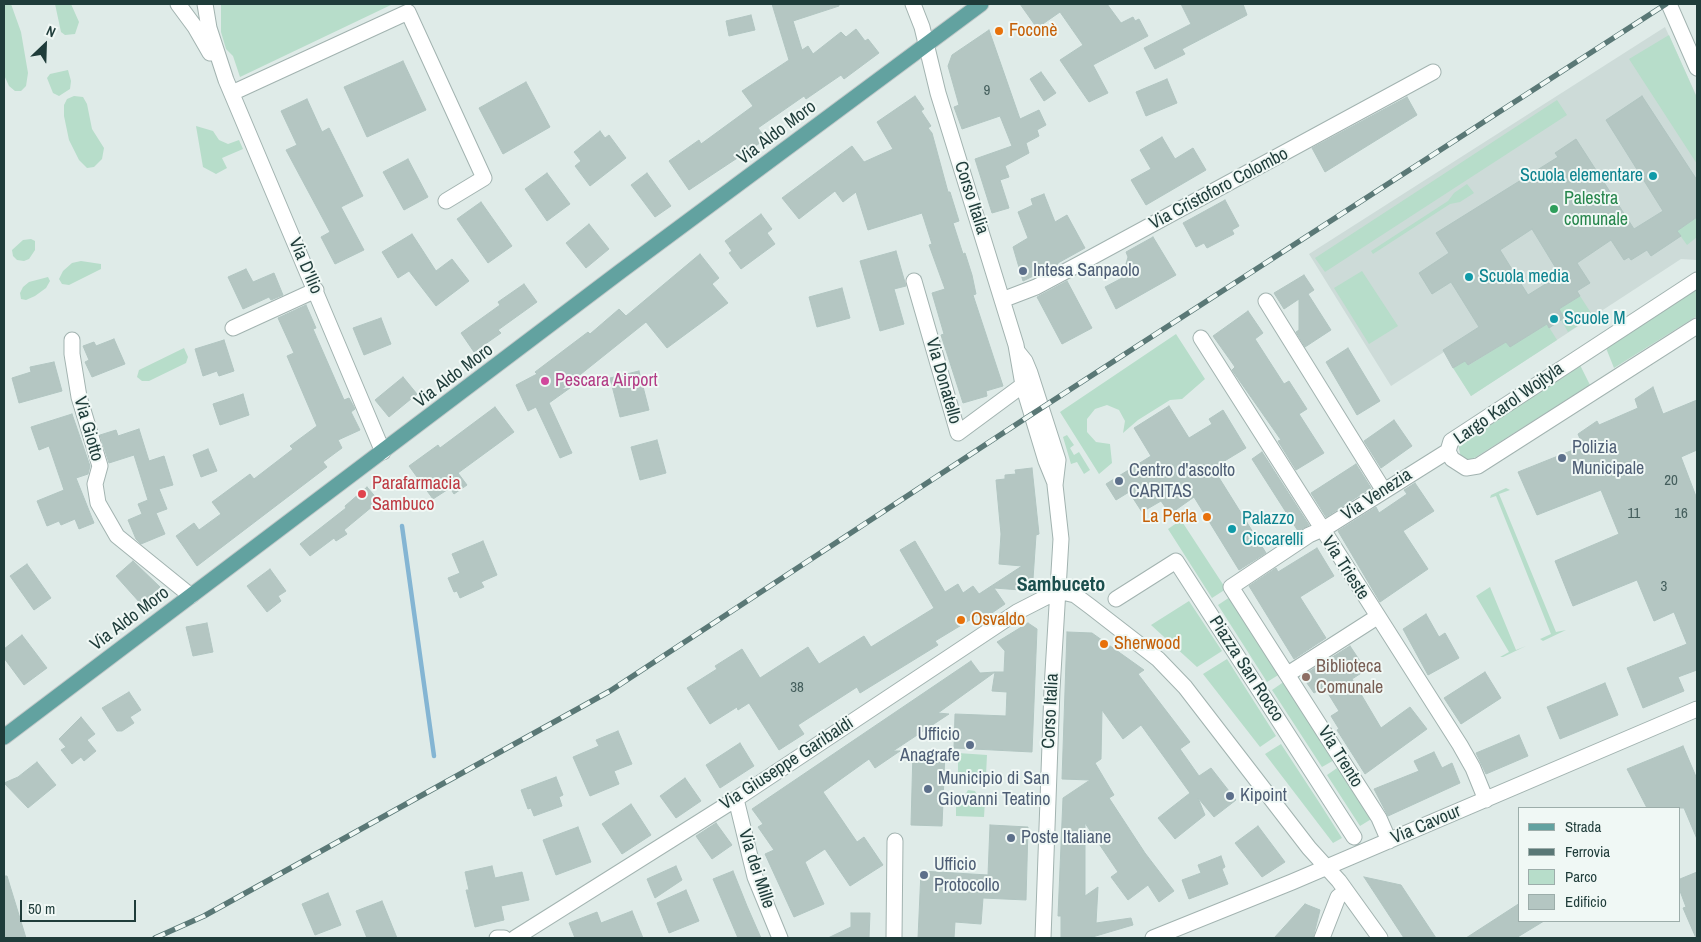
<!DOCTYPE html>
<meta charset="utf-8">
<style>
body{margin:0}
#map{position:relative;width:1701px;height:942px;overflow:hidden;background:#dfebe8;font-family:"Archivo Narrow",sans-serif}
canvas{display:block}
.frame{position:absolute;inset:0;border:5px solid #1f3c3a;pointer-events:none}
.legend{position:absolute;left:1518px;top:807px;width:162px;height:115px;box-sizing:border-box;background:#f0f8f5;border:1px solid #9cadaa;margin:0;padding:6px 9px;list-style:none;font-size:15px;color:#1f3c3a}
.legend li{display:flex;align-items:center;gap:10px;height:25px}
.legend b{width:25px;border:1px solid #9cadaa}
.north{position:absolute;left:20px;top:20px;width:50px;height:50px;-webkit-text-stroke:4px #f0f8f5;paint-order:stroke;rotate:24deg;font-size:14px;font-weight:700;line-height:20px;text-align:center;color:#1f3c3a}
.north::after{content:'';display:block;margin:auto;width:18px;height:22px;background:#1f3c3a;clip-path:polygon(50% 0,100% 100%,50% 72%,0 100%)}
.scale{position:absolute;left:20px;top:900px;width:116px;height:22px;box-sizing:border-box;border:2px solid #1f3c3a;border-top:0;padding-left:6px;font-size:15px;line-height:18px;white-space:nowrap;color:#1f3c3a;-webkit-text-stroke:4px #f0f8f5;paint-order:stroke}
</style>
<div id="map">
<canvas width="1701" height="942"></canvas>
<div class="frame"></div>
<ul class="legend">
<li><b style="height:6px;background:#62a2a0"></b>Strada</li>
<li><b style="height:6px;background:#5a7876"></b>Ferrovia</li>
<li><b style="height:14px;background:#b7ddca"></b>Parco</li>
<li><b style="height:14px;background:#b4c6c2"></b>Edificio</li>
</ul>
<div class="north">N</div>
<div class="scale">50 m</div>
</div>
<script>
const ctx = document.querySelector('canvas').getContext('2d');
ctx.lineJoin = 'round';
function fill(path, color) { ctx.fillStyle = color; ctx.fill(path, 'evenodd'); }
const shape = rows => new Path2D(rows.map(r => 'M' + r).join(''));
function strokePath(path, color, width, dash) { ctx.strokeStyle = color; ctx.lineWidth = width; ctx.lineCap = dash ? 'butt' : 'round'; ctx.setLineDash(dash || []); ctx.stroke(path); }
function label(font, color, halo, rows, align = 'center') {
  ctx.font = font + ' "Archivo Narrow",sans-serif'; ctx.lineWidth = 4; ctx.setLineDash([]); ctx.textBaseline = 'middle'; ctx.strokeStyle = halo; ctx.fillStyle = color; for (const [text, x, y, turn = 0] of rows) {
    ctx.save(); ctx.translate(x, y); ctx.rotate((+turn || 0) * Math.PI / 180); ctx.textAlign = isNaN(turn) ? turn : align; if (halo) ctx.strokeText(text, 0, 0); ctx.fillText(text, 0, 0); ctx.restore();
  }
}
fill(shape([
 [1665,27,1697,97,1697,260,1681,259,1471,396,1444,352,1391,386,1309,254]
]), '#cddbd8');
fill(shape([
 [4,4,11,4,21,32,28,73,26,86,21,91,15,91,9,86,4,75],
 [55,4,71,4,79,22,75,34,65,35,61,32],
 [221,4,393,4,240,77,233,56,226,49,221,32],
 [1669,35,1697,98,1697,164,1629,59],
 [68,70,71,81,70,89,59,96,53,93,47,78,50,74],
 [74,96,83,97,87,104,92,129,104,148,102,159,94,167,87,168,79,160,69,140,64,116,64,105,67,99],
 [1557,100,1567,115,1325,272,1315,258],
 [196,126,213,131,219,140,228,144,239,140,243,149,222,158,227,168,216,174,203,167],
 [1467,184,1474,193,1460,202,1450,204,1373,254,1371,251,1448,201,1454,193],
 [1697,217,1697,237,1687,245,1677,231],
 [31,239,35,241,35,250,29,259,24,261,17,260,13,256,12,250,23,240],
 [81,261,101,264,101,269,69,285,62,284,59,279,63,271,72,263],
 [1362,271,1398,326,1369,344,1334,288],
 [48,277,50,281,46,288,35,296,26,300,21,299,20,293,23,287,29,282],
 [1697,288,1697,316,1614,368,1606,348],
 [1580,296,1593,316,1568,332,1561,320,1564,318,1559,309],
 [1547,324,1557,340,1471,396,1453,368,1465,361,1469,365,1506,342,1510,347],
 [1176,334,1205,379,1182,399,1170,400,1138,420,1123,433,1125,421,1119,410,1107,405,1095,409,1087,419,1087,432,1096,442,1110,444,1112,463,1099,474,1060,412],
 [184,348,188,357,186,363,149,381,142,381,137,377,139,370],
 [1580,365,1590,385,1476,457,1469,460,1461,457,1458,445],
 [1067,435,1074,445,1070,448,1074,455,1079,452,1090,470,1084,474,1077,462,1071,464,1063,437],
 [1506,488,1510,490,1499,494,1556,632,1566,630,1543,641,1540,639,1551,634,1496,496,1490,498,1491,495],
 [1181,520,1226,589,1212,598,1168,529],
 [1490,587,1516,650,1526,646,1503,657,1500,657,1509,652,1476,596],
 [1230,597,1280,674,1267,682,1218,605],
 [1189,601,1222,651,1197,667,1151,625],
 [1227,659,1276,736,1260,747,1203,674],
 [1285,681,1336,759,1322,767,1272,690],
 [1281,744,1317,799,1342,838,1333,843,1265,754],
 [958,753,987,755,986,775,978,779,976,785,968,785,964,778,958,774],
 [1340,766,1373,818,1360,826,1327,775],
 [968,790,975,791,978,797,985,801,984,817,956,816,956,800,964,797]
]), '#b7ddca');
strokePath(shape([
 [402,526,434,756]
]), '#84b5d3', 4.5);
const building = shape([
 [772,4,839,4,839,6,793,21,802,50,808,46,813,54,841,32,846,37,856,29,865,41,868,39,879,53,844,79,841,75,806,99,804,96,758,128,766,139,689,190,669,161,699,140,701,144,753,106,742,91,789,60,772,4],
 [1020,4,1107,4,1121,23,1133,17,1135,21,1139,19,1148,36,1093,65,1108,93,1089,102,1060,60,1083,45,1060,12,1037,28,1020,4],
 [1181,4,1243,4,1247,15,1182,49,1185,54,1155,69,1144,48,1191,24,1181,4],
 [751,15,755,30,729,36,726,21,751,15],
 [989,30,1020,119,1039,110,1046,125,1037,130,1039,136,1026,143,1029,153,1005,166,1009,177,1000,180,1009,208,992,213,975,159,1012,146,1000,116,962,129,954,107,959,105,948,66,952,55,989,30],
 [403,61,426,110,367,137,344,87,403,61],
 [1041,72,1056,93,1044,101,1030,79,1041,72],
 [1167,79,1177,103,1146,116,1136,92,1167,79],
 [526,82,550,127,503,154,479,108,526,82],
 [915,96,924,109,921,111,931,126,928,128,932,133,948,192,950,192,959,221,953,223,963,254,965,253,972,275,976,294,973,295,1003,386,986,391,987,396,963,403,941,335,944,334,932,293,945,289,929,245,932,244,922,213,868,230,856,192,843,202,835,191,799,219,782,198,852,146,864,162,893,149,877,122,915,96],
 [1642,96,1697,180,1697,217,1677,231,1681,236,1651,256,1647,250,1631,260,1629,257,1624,260,1611,240,1577,263,1590,283,1577,291,1580,296,1559,309,1564,318,1549,328,1547,324,1510,347,1506,342,1468,365,1465,361,1453,368,1443,350,1479,327,1451,282,1432,294,1419,273,1449,253,1436,233,1558,157,1555,153,1576,139,1634,229,1663,211,1606,120,1642,96],
 [1532,229,1560,275,1528,295,1500,250,1532,229],
 [1407,97,1417,115,1325,172,1312,148,1407,97],
 [307,99,322,132,329,128,363,196,341,207,364,250,335,264,321,237,330,232,286,150,297,145,281,111,307,99],
 [600,131,605,138,609,135,626,158,590,186,575,166,581,161,574,152,600,131],
 [1162,137,1175,159,1193,148,1206,170,1146,205,1131,180,1151,169,1140,150,1162,137],
 [408,159,428,197,404,210,383,172,408,159],
 [547,173,570,204,547,221,525,189,547,173],
 [647,173,671,206,655,217,631,185,647,173],
 [1044,194,1055,222,1067,215,1085,248,1058,263,1058,264,1023,281,1013,247,1028,238,1018,212,1033,205,1031,199,1044,194],
 [1225,200,1239,226,1232,230,1234,234,1207,248,1204,243,1196,247,1183,223,1225,200],
 [481,202,512,246,488,263,457,219,481,202],
 [761,214,772,229,767,233,775,244,741,269,729,253,732,251,725,241,761,214],
 [589,224,609,249,586,268,566,243,589,224],
 [412,234,436,271,452,259,469,281,436,306,409,271,398,278,382,252,412,234],
 [1153,237,1176,275,1116,309,1105,287,1122,278,1128,257,1126,252,1153,237],
 [896,251,906,286,894,289,904,324,880,331,860,261,896,251],
 [700,254,719,278,712,284,728,303,667,348,646,322,561,390,570,388,549,403,572,453,560,458,536,407,528,411,516,385,537,374,535,372,588,332,590,334,619,309,626,316,700,254],
 [246,269,253,282,274,273,283,295,271,300,269,297,243,309,228,277,246,269],
 [1304,275,1314,290,1308,294,1331,330,1305,347,1296,332,1299,330,1299,299,1284,309,1274,293,1304,275],
 [1067,281,1092,328,1062,344,1037,297,1067,281],
 [524,284,537,302,498,330,501,333,474,352,461,333,500,305,498,302,524,284],
 [842,288,850,318,817,327,809,297,842,288],
 [306,305,316,328,313,329,344,400,349,398,353,405,355,409,351,412,360,430,338,440,342,448,323,462,327,467,197,566,176,536,194,523,199,530,221,514,212,502,250,474,254,479,293,449,290,446,317,426,287,356,294,353,278,318,306,305],
 [1248,311,1263,333,1255,339,1284,384,1289,381,1307,409,1299,414,1324,453,1296,470,1278,441,1281,440,1232,370,1235,367,1213,336,1248,311],
 [381,318,391,344,364,355,353,328,381,318],
 [114,339,125,364,92,377,85,362,89,360,83,346,94,342,96,346,114,339],
 [224,340,234,371,219,376,217,371,203,376,195,349,224,340],
 [1348,348,1380,401,1357,415,1326,362,1348,348],
 [54,362,62,391,19,403,12,378,31,372,30,367,54,362],
 [639,371,649,410,620,417,610,378,639,371],
 [403,377,417,394,389,417,375,400,403,377],
 [1653,387,1663,414,1697,400,1697,450,1681,457,1697,499,1697,670,1678,677,1684,691,1643,708,1627,668,1687,644,1674,612,1654,621,1637,580,1573,606,1555,561,1619,534,1601,490,1537,515,1518,472,1583,446,1578,434,1597,421,1599,425,1638,408,1635,399,1653,387],
 [243,394,249,415,220,425,213,404,243,394],
 [1169,406,1189,438,1212,424,1209,419,1223,410,1246,448,1213,468,1266,553,1239,570,1194,497,1170,514,1161,501,1142,512,1129,492,1116,500,1106,484,1151,456,1134,428,1169,406],
 [495,407,514,432,458,473,467,485,454,494,450,488,433,499,409,466,438,445,440,448,495,407],
 [72,414,90,466,88,474,76,478,94,523,79,529,75,519,61,525,59,521,47,526,37,501,64,490,49,446,39,450,31,427,72,414],
 [1394,420,1412,446,1381,468,1364,441,1394,420],
 [139,429,149,461,164,456,173,485,159,489,167,509,156,513,165,534,141,544,136,539,128,520,142,514,138,504,148,500,134,455,109,463,100,435,116,430,118,436,139,429],
 [657,440,666,473,640,480,631,447,657,440],
 [208,449,217,471,201,477,193,455,208,449],
 [1262,452,1309,525,1298,531,1252,459,1262,452],
 [1356,464,1371,488,1326,517,1311,493,1356,464],
 [1032,468,1039,534,1036,535,1033,579,1021,590,994,588,1005,604,986,617,983,612,935,641,938,645,860,693,857,687,798,725,804,734,779,750,749,703,738,710,737,707,710,724,687,688,717,669,715,666,742,649,760,678,808,647,819,664,864,636,871,647,934,608,900,550,915,541,945,592,958,584,963,593,973,586,979,594,1022,566,999,564,1001,534,996,480,1005,479,1005,475,1016,474,1015,470,1032,468],
 [1415,483,1434,511,1403,531,1428,569,1380,602,1338,531,1376,507,1379,513,1407,494,1404,490,1415,483],
 [367,487,379,501,344,530,347,534,336,541,334,538,310,556,300,544,346,508,345,506,367,487],
 [483,541,497,575,481,582,484,587,460,598,457,591,454,592,448,578,460,573,452,554,483,541],
 [1317,548,1334,576,1300,597,1326,638,1294,659,1249,586,1276,568,1278,572,1317,548],
 [133,561,160,587,141,604,116,576,133,561],
 [27,564,51,598,34,610,10,576,27,564],
 [270,569,286,591,278,596,281,601,267,612,247,586,270,569],
 [1426,614,1439,637,1445,633,1459,658,1428,675,1403,629,1426,614],
 [207,623,213,652,193,656,186,627,207,623],
 [1028,623,1037,629,1032,752,954,748,955,714,1006,716,1007,692,992,691,995,672,1004,672,1005,651,997,642,1028,623],
 [1067,632,1092,633,1144,670,1138,674,1190,742,1180,749,1199,776,1211,768,1236,800,1214,817,1198,798,1205,815,1175,839,1158,818,1190,793,1141,725,1123,739,1102,710,1101,759,1095,763,1114,795,1109,798,1145,853,1174,891,1159,902,1148,885,1128,900,1111,877,1118,872,1085,823,1085,896,1098,887,1096,923,1131,918,1133,925,1089,938,1061,938,1061,916,1058,916,1063,798,1090,780,1062,779,1067,632],
 [22,635,47,668,24,685,4,658,4,649,22,635],
 [1350,646,1366,670,1352,679,1381,728,1410,707,1427,729,1365,774,1337,730,1339,729,1331,716,1339,711,1324,687,1314,693,1302,676,1350,646],
 [971,661,980,673,995,672,938,713,949,714,893,751,900,751,875,768,869,759,823,792,857,842,864,837,883,865,850,886,825,849,805,862,824,904,794,917,765,854,774,850,758,827,763,824,752,809,971,661],
 [1485,672,1501,698,1461,724,1444,698,1485,672],
 [1605,683,1618,715,1560,739,1547,707,1605,683],
 [129,692,141,710,130,717,134,723,122,731,117,731,102,708,129,692],
 [81,717,95,734,87,740,96,751,84,761,81,757,72,764,61,750,66,747,59,739,81,717],
 [618,731,632,764,614,771,619,784,590,796,573,757,599,746,596,740,618,731],
 [1519,735,1528,756,1486,774,1476,753,1519,735],
 [740,743,754,766,720,788,706,765,740,743],
 [1683,746,1697,779,1697,839,1684,808,1647,808,1627,769,1683,746],
 [913,751,945,752,942,826,911,825,913,751],
 [1434,752,1442,768,1452,763,1460,783,1388,816,1374,789,1419,771,1414,761,1434,752],
 [37,762,56,785,28,808,4,783,18,777,37,762],
 [556,777,563,795,559,797,562,806,534,816,531,808,528,809,521,790,556,777],
 [685,778,701,801,676,818,660,796,685,778],
 [631,804,651,835,622,854,602,824,631,804],
 [716,823,732,845,712,859,696,836,716,823],
 [990,825,1028,827,1026,900,983,898,981,924,955,922,954,938,918,938,921,871,988,875,990,825],
 [1258,826,1285,862,1262,877,1235,843,1258,826],
 [578,827,591,862,556,875,543,840,578,827],
 [1221,856,1225,867,1222,869,1228,884,1189,899,1182,880,1201,873,1198,865,1221,856],
 [492,866,495,878,522,872,529,900,501,906,504,920,475,927,466,890,469,890,465,872,492,866],
 [676,866,682,880,655,898,647,879,676,866],
 [733,871,747,906,761,938,738,938,713,879,733,871],
 [1697,872,1697,938,1696,938,1683,908,1686,907,1680,891,1680,879,1697,872],
 [4,876,7,876,26,938,4,938,4,876],
 [1364,877,1401,885,1436,938,1404,938,1364,877],
 [686,890,699,921,669,933,657,903,686,890],
 [328,893,341,925,315,935,302,904,328,893],
 [382,901,397,938,367,938,356,911,382,901],
 [1520,903,1520,921,1544,921,1516,938,1466,938,1520,903],
 [1305,904,1320,910,1313,938,1274,938,1305,904],
 [632,911,643,938,575,938,569,923,597,912,601,923,632,911],
 [851,913,870,913,869,938,828,938,851,927,851,913]
]);
fill(building, '#b4c6c2');
strokePath(building, '#b1c5c1', 1);
const minor = shape([
 [178,4,195,27,210,53],
 [205,4,209,28,226,80,383,452],
 [913,4,922,27,938,93,1016,345,1023,385,1046,461,1055,483],
 [1669,4,1697,68],
 [232,93,408,12,484,178,446,201],
 [1697,280,1451,441,1448,451,1452,459,1466,468,1478,466,1697,326],
 [914,281,958,433,1023,385],
 [1002,300,1036,287,1081,263,1433,72],
 [1266,301,1384,491],
 [233,328,316,290],
 [1201,338,1460,745,1473,768,1486,800],
 [72,340,72,354,79,397,100,466,95,484,98,503,117,536,191,596],
 [1017,351,1025,361,1030,373,1058,460,1055,485,1061,539,1052,689,1043,938],
 [1058,591,1075,595,1091,607,1158,659,1185,687,1309,848,1339,881,1380,938],
 [1116,599,1176,561,1354,837],
 [1288,674,1377,617],
 [736,799,755,877,780,938],
 [1389,841,1379,818,1231,587,1309,535,1327,527,1448,451],
 [497,938,504,938],
 [515,938,736,799,1017,612,1058,591],
 [894,938,895,841],
 [1153,938,1292,882,1697,709],
 [1322,938,1338,897,1346,891]
]);
const major = shape([
 [4,737,621,271,981,4]
]);
strokePath(minor, '#a2b3b0', 17);
strokePath(major, '#c0c8c8', 17);
strokePath(minor, '#fff', 15);
strokePath(major, '#62a2a0', 15);
const rail = shape([
 [155,938,204,916,610,691,1026,418,1666,4]
]);
strokePath(rail, '#5a7876', 5.5);
strokePath(rail, '#f0f8f5', 4, [11]);
for (const [x, y, r, color] of [
 [999,31,5,"#e8710a"],
 [1653,176,5,"#0f9aa8"],
 [1554,209,5,"#2e9e5b"],
 [1023,271,5,"#5c6f8a"],
 [1469,277,5,"#0f9aa8"],
 [1554,319,5,"#0f9aa8"],
 [545,381,5,"#d1479c"],
 [1562,458,5,"#5c6f8a"],
 [1119,481,5,"#5c6f8a"],
 [362,494,5,"#e0444e"],
 [1207,517,5,"#e8710a"],
 [1232,529,5,"#0f9aa8"],
 [961,620,5,"#e8710a"],
 [1104,644,5,"#e8710a"],
 [1306,677,5,"#8d6e63"],
 [970,745,5,"#5c6f8a"],
 [928,789,5,"#5c6f8a"],
 [1230,796,5,"#5c6f8a"],
 [1011,838,5,"#5c6f8a"],
 [924,875,5,"#5c6f8a"]
]) { const dot = new Path2D(); dot.arc(x, y, r, 0, 2 * Math.PI); ctx.fillStyle = color; ctx.fill(dot); strokePath(dot, '#f0f8f5', 2); }
label('15px', '#445e5c', null, [
 ["9",987,91],
 ["20",1671,481],
 ["11",1634,514],
 ["16",1681,514],
 ["3",1664,587],
 ["38",797,688]
]);
label('18px', '#c56008', '#f0f8f5', [
 ["Foconè",1009,31],
 ["La Perla",1197,517,"right"],
 ["Osvaldo",971,620],
 ["Sherwood",1114,644]
], 'left');
label('18px', '#1f3c3a', '#f0f8f5', [
 ["Via Aldo Moro",777,133,-37],
 ["Via Cristoforo Colombo",1219,189,-28],
 ["Corso Italia",971,198,72],
 ["Via D'Ilio",305,266,67],
 ["Via Aldo Moro",454,376,-37],
 ["Via Donatello",943,381,74],
 ["Largo Karol Wojtyla",1509,404,-35],
 ["Via Giotto",88,429,74],
 ["Via Venezia",1377,495,-33],
 ["Via Trieste",1345,568,57],
 ["Via Aldo Moro",130,619,-37],
 ["Piazza San Rocco",1246,669,57],
 ["Corso Italia",1051,711,-87],
 ["Via Trento",1340,757,58],
 ["Via Giuseppe Garibaldi",787,764,-33],
 ["Via Cavour",1426,825,-23],
 ["Via dei Mille",756,869,72]
]);
label('18px', '#0d838f', '#f0f8f5', [
 ["Scuola elementare",1643,176,"right"],
 ["Scuola media",1479,277],
 ["Scuole M",1564,319],
 ["Palazzo",1242,519],
 ["Ciccarelli",1242,540]
], 'left');
label('18px', '#27864d', '#f0f8f5', [
 ["Palestra",1564,199],
 ["comunale",1564,220]
], 'left');
label('18px', '#4e5e75', '#f0f8f5', [
 ["Intesa Sanpaolo",1033,271],
 ["Polizia",1572,448],
 ["Municipale",1572,469],
 ["Centro d'ascolto",1129,471],
 ["CARITAS",1129,492],
 ["Ufficio",960,735,"right"],
 ["Anagrafe",960,756,"right"],
 ["Municipio di San",938,779],
 ["Giovanni Teatino",938,800],
 ["Kipoint",1240,796],
 ["Poste Italiane",1021,838],
 ["Ufficio",934,865],
 ["Protocollo",934,886]
], 'left');
label('18px', '#b23c85', '#f0f8f5', [
 ["Pescara Airport",555,381]
], 'left');
label('18px', '#be3a42', '#f0f8f5', [
 ["Parafarmacia",372,484],
 ["Sambuco",372,505]
], 'left');
label('18px', '#785e54', '#f0f8f5', [
 ["Biblioteca",1316,667],
 ["Comunale",1316,688]
], 'left');
label('bold 20px', '#1b4e4d', '#f0f8f5', [
 ["Sambuceto",1061,586]
]);
</script>
